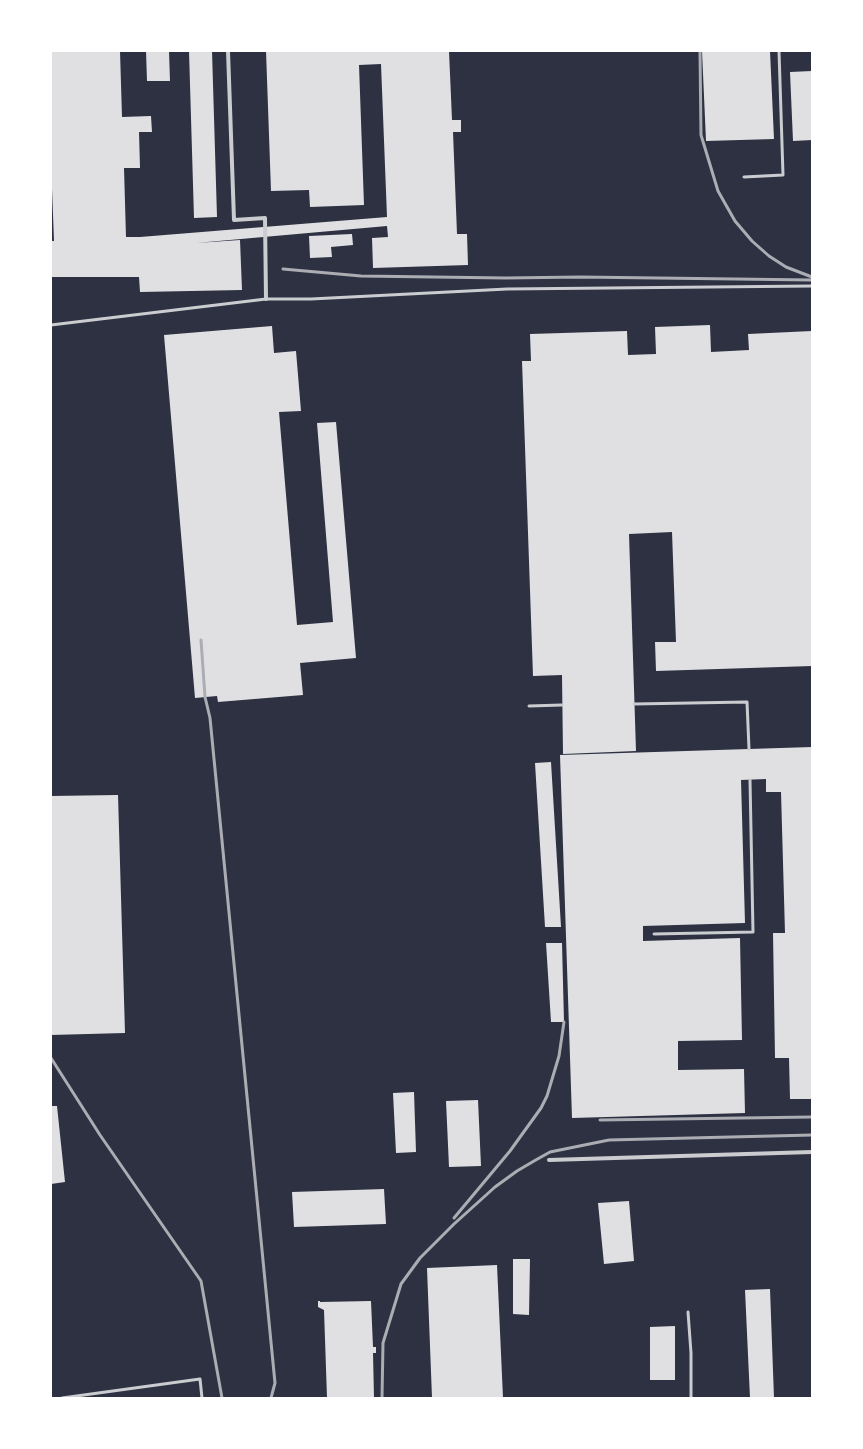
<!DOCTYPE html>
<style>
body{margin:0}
#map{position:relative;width:863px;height:1449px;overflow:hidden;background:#2d3142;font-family:Raleway,sans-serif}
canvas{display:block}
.frame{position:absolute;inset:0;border:52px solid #fff;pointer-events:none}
</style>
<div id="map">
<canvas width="863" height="1449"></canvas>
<div class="frame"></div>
</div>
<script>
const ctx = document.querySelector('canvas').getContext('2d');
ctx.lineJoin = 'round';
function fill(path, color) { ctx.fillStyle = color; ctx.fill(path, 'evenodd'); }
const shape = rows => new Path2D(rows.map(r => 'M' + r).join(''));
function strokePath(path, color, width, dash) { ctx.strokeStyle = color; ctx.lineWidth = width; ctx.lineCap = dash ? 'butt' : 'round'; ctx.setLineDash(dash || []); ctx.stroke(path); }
fill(shape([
 [51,51,120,51,122,117,151,116,152,132,139,132,140,168,124,168,126,237,140,237,387,217,381,64,359,65,364,205,310,207,309,190,271,191,266,51,449,51,452,120,461,120,461,132,453,132,457,234,467,234,468,265,373,268,372,238,388,237,387,226,196,243,240,240,242,290,140,292,139,277,51,277,51,241,54,241,51,162],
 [146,51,169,51,170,81,147,81],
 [189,51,212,51,217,217,194,218],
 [702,51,770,51,774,139,706,141],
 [812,71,812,140,793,141,790,72],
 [352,234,353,245,331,247,332,257,310,258,309,236],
 [710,325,711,352,749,350,748,334,812,331,812,666,656,671,655,642,676,642,672,532,629,534,636,751,563,754,562,675,533,676,522,361,531,361,530,334,627,331,628,355,656,354,655,327],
 [272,326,274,353,296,351,301,411,279,412,297,625,333,622,317,423,336,422,356,658,300,663,303,695,218,702,217,696,195,698,164,335],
 [812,747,812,1099,790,1099,789,1058,775,1058,773,933,785,933,781,792,766,792,766,779,741,780,745,923,643,926,643,941,740,938,742,1040,678,1041,678,1070,744,1069,745,1113,572,1118,560,755],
 [551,762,561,927,545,927,535,763],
 [118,795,125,1033,51,1035,51,796],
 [546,943,562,943,564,1022,551,1022],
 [414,1092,416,1152,396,1153,393,1093],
 [478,1100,481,1166,449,1167,446,1101],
 [51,1106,57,1106,65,1182,51,1184],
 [384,1189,386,1224,294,1227,292,1192],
 [629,1201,634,1261,604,1264,598,1203],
 [513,1259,530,1259,529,1315,513,1314],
 [497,1265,503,1398,432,1398,427,1268],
 [770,1289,774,1398,750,1398,745,1290],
 [318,1301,320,1301,320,1302,371,1301,373,1347,376,1347,376,1353,373,1353,374,1398,327,1398,324,1310,318,1307],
 [675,1326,675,1380,650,1380,650,1327]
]), '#e0e0e3');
strokePath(shape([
 [744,177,783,175,779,51],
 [51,325,266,299,311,299,507,289,812,286],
 [634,704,747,702,749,749],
 [529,706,562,705],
 [654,934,753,932,750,780],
 [688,1312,691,1353,691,1398],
 [62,1398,200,1379,202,1398]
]), '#caccd0', 3);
strokePath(shape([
 [228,51,234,220,265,218,266,299],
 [549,1160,812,1152]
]), '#caccd0', 4);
strokePath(shape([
 [700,51,701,135,718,191,735,221,752,241,769,256,786,267,812,277],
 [283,269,361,276,506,278,580,277,812,280],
 [201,640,205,697,210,718,275,1383,271,1398],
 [51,1058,100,1135,201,1281,222,1398],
 [600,1120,812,1117],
 [454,1218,510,1151,541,1108,547,1096,559,1056,564,1022],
 [382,1398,383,1343,401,1284,420,1258,454,1224,495,1187,517,1171,534,1161,550,1152,609,1140,812,1135]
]), '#abadb3', 3);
</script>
